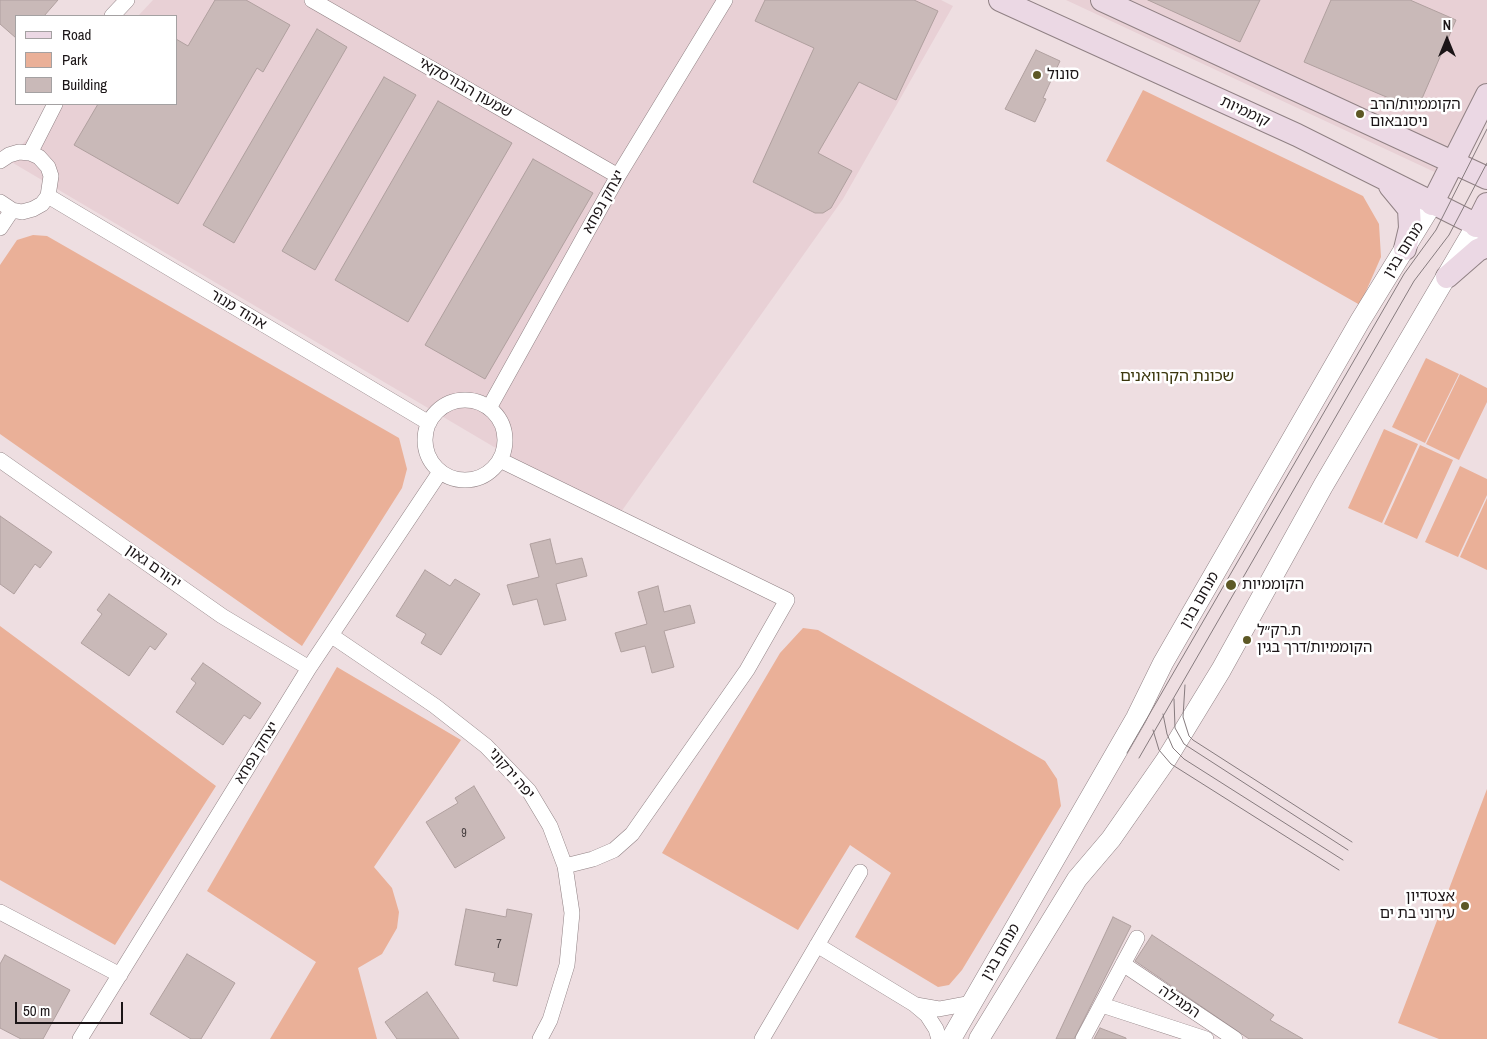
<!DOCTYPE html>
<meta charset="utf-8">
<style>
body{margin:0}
#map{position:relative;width:1487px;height:1039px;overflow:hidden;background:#eedee1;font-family:"Archivo Narrow",sans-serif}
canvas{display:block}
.legend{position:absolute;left:15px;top:15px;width:162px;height:90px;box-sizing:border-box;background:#fff;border:1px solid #a4a1a2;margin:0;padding:6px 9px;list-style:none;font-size:15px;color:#1b1517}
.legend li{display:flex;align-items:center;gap:10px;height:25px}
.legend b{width:25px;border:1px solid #a4a1a2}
.north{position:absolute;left:1422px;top:15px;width:50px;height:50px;-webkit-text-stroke:4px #fff;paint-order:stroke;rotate:0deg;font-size:14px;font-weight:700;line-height:20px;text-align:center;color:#1b1517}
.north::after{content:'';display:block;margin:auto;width:18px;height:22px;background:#1b1517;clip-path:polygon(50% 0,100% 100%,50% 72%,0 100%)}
.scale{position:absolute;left:15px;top:1002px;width:108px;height:22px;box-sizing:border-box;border:2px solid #1b1517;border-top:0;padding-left:6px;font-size:15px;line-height:18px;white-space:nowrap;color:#1b1517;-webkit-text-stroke:4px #fff;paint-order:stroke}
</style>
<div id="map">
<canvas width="1487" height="1039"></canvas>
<ul class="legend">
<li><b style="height:6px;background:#ebd8e4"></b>Road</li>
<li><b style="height:14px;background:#eab098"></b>Park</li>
<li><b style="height:14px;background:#c9b9b8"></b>Building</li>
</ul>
<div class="north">N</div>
<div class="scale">50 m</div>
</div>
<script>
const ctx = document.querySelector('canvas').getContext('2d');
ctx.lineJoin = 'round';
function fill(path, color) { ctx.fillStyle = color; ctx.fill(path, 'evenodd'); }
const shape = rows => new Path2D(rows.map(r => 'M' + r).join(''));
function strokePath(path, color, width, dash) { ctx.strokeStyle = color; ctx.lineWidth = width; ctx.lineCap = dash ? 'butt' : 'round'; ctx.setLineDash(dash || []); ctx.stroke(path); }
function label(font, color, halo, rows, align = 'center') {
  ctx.font = font + ' "Archivo Narrow","Noto Sans Hebrew",sans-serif'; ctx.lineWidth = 5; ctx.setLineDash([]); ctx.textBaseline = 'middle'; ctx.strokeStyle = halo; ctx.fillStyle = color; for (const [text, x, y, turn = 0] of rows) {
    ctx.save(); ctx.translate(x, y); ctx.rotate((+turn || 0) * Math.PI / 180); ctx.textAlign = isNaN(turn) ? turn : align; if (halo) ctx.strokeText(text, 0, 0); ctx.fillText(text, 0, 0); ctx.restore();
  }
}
fill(shape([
 [153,0,941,0,953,6,843,199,616,519,8,160,59,104,176,104,176,16,138,16],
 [1066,0,1487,0,1487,110,1456,182]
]), '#e8d0d5');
fill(shape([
 [1143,90,1363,196,1379,224,1381,257,1360,305,1106,161],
 [33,235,47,236,399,438,407,469,402,488,302,646,0,434,0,265,17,240],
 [1426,358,1459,374,1425,443,1392,427],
 [1460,374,1487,388,1487,402,1459,460,1426,444],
 [1384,429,1418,444,1382,523,1348,508],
 [1420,445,1453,460,1417,539,1384,524],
 [1460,466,1487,479,1487,495,1458,557,1425,542],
 [1487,498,1487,570,1460,557],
 [0,626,216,786,115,945,0,880],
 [803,628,818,630,1045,761,1057,779,1061,806,962,970,949,985,938,987,855,937,891,873,850,845,798,930,662,853,780,653],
 [337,667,461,740,374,867,392,888,399,912,397,928,382,954,358,968,377,1039,270,1039,316,962,207,891],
 [1487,789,1487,1039,1439,1039,1398,1023]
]), '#eab098');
const building = shape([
 [0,0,58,0,44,16,16,16,16,38,0,24,0,0],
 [215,0,246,0,290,25,263,72,257,68,178,204,74,145,98,104,176,104,176,39,188,46,215,0],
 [765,0,914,0,938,11,896,100,859,82,818,153,852,171,831,208,823,213,815,213,753,182,814,48,755,21,765,0],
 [1148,0,1260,0,1240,42,1148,0],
 [1331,0,1410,0,1456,20,1417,110,1304,62,1331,0],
 [317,29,347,47,234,243,203,225,317,29],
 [1036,50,1060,61,1043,98,1046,99,1035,122,1005,109,1036,50],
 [384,77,416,95,315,270,282,251,384,77],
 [438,101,512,143,408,322,335,280,438,101],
 [533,159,593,193,485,379,425,345,533,159],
 [0,516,52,552,40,568,35,564,14,594,0,584,0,516],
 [550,539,556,564,582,558,587,576,556,584,566,620,544,625,537,599,513,605,507,585,539,577,530,544,550,539],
 [425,570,450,586,455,579,480,594,441,655,421,643,426,634,396,616,425,570],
 [658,586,664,612,690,605,695,623,664,631,674,667,652,673,645,646,621,652,615,633,647,624,638,592,658,586],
 [109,594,167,634,155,650,150,646,129,676,81,643,102,614,97,610,109,594],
 [203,663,261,703,250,719,244,715,223,745,176,712,196,683,191,679,203,663],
 [474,786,505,838,455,868,426,822,458,803,455,798,474,786],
 [466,909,506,917,507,909,532,914,517,986,493,981,495,973,455,965,466,909],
 [1113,917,1131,926,1074,1039,1056,1039,1113,917],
 [1152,935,1274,1015,1270,1020,1303,1039,1249,1039,1135,961,1152,935],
 [187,954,235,983,201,1039,191,1039,150,1014,187,954],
 [5,955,70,990,43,1039,21,1039,0,1028,0,964,5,955],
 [427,992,459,1039,397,1039,385,1022,427,992],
 [1100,1028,1126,1038,1126,1039,1094,1039,1100,1028]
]);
fill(building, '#c9b9b8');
strokePath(building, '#b0a09f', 1);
const minor = shape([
 [312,0,618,176],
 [112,16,127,0],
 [30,153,55,104],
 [0,161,9,155,19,152,30,153,39,157,48,167,51,176,48,196,42,204,33,209,22,212,12,210,0,202],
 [48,196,429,423],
 [0,228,12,210],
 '425 440a40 40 0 1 1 80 0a40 40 0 1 1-80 0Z',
 [489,408,618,176,725,0],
 [0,460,222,616,309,668],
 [500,460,787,600,747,670,632,834,614,850,593,859,565,866],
 [332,636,435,706,486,746,529,791,550,826,565,866,572,913,567,965,550,1020,540,1039],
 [0,912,120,975],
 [817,945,914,1004,927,1015,936,1029,939,1039],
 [1123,964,1235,1039],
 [916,1005,939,1009,971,1003],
 [1102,1005,1206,1039],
 [80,1039,309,668,440,472],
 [762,1039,860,872],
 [1083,1039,1137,938]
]);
const tertiary = shape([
 [951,1039,1136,718,1163,663,1360,321,1432,204],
 [979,1039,1077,879,1111,839,1166,760,1221,670,1323,486,1476,226]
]);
const secondary = shape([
 [1000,0,1297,135,1487,230],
 [1102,0,1487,178],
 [1390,186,1409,209,1410,228,1405,249],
 [1432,204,1487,95],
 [1476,226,1487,204],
 [1447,277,1478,250,1487,246]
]);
strokePath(minor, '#908184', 16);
strokePath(tertiary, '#908184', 21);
strokePath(secondary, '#908184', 24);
strokePath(minor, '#fff', 15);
strokePath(tertiary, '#fff', 20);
strokePath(secondary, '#ebd8e4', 22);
strokePath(shape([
 [1185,685,1183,717,1189,736,1193,740,1352,842],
 [1174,699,1175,728,1184,744,1348,850],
 [1163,714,1167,734,1173,748,1184,759,1343,860],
 [1153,730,1159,750,1171,764,1339,870],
 [1127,753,1404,274,1436,230,1487,129],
 [1139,758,1414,281,1449,235,1487,163]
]), '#867b7e', 1);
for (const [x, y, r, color] of [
 [1037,75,5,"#5d5825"],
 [1360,114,5,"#5d5825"],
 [1231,585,6,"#5d5825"],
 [1247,640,5,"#5d5825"],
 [1465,906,5,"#5d5825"]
]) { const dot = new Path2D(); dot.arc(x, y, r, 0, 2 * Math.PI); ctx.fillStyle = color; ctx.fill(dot); strokePath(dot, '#fff', 2); }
label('12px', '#463e3f', null, [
 ["9",464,834],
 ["7",499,945]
]);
label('15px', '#1b1517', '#fff', [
 ["סונול",1047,75],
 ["הקוממיות/הרב",1370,105],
 ["ניסנבאום",1370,122],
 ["הקוממיות",1242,585],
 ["ת.רק״ל",1257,631],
 ["הקוממיות/דרך בגין",1257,648],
 ["אצטדיון",1455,897,"right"],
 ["עירוני בת ים",1455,914,"right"]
], 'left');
label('15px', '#1b1517', '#fff', [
 ["שמעון הבורסקאי",465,88,30],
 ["קוממיות",1245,112,25],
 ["יצחק נפחא",604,202,-61],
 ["מנחם בגין",1404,250,-58],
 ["אהוד מנור",238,310,31],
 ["יהורם גאון",153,567,35],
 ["מנחם בגין",1200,600,-60],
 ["יצחק נפחא",257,753,-58],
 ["יפה ירקוני",511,774,49],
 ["מנחם בגין",1001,952,-60],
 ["המגילה",1179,1002,34]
]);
label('16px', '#3b370d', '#fff', [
 ["שכונת הקרוואנים",1177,377]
]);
</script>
